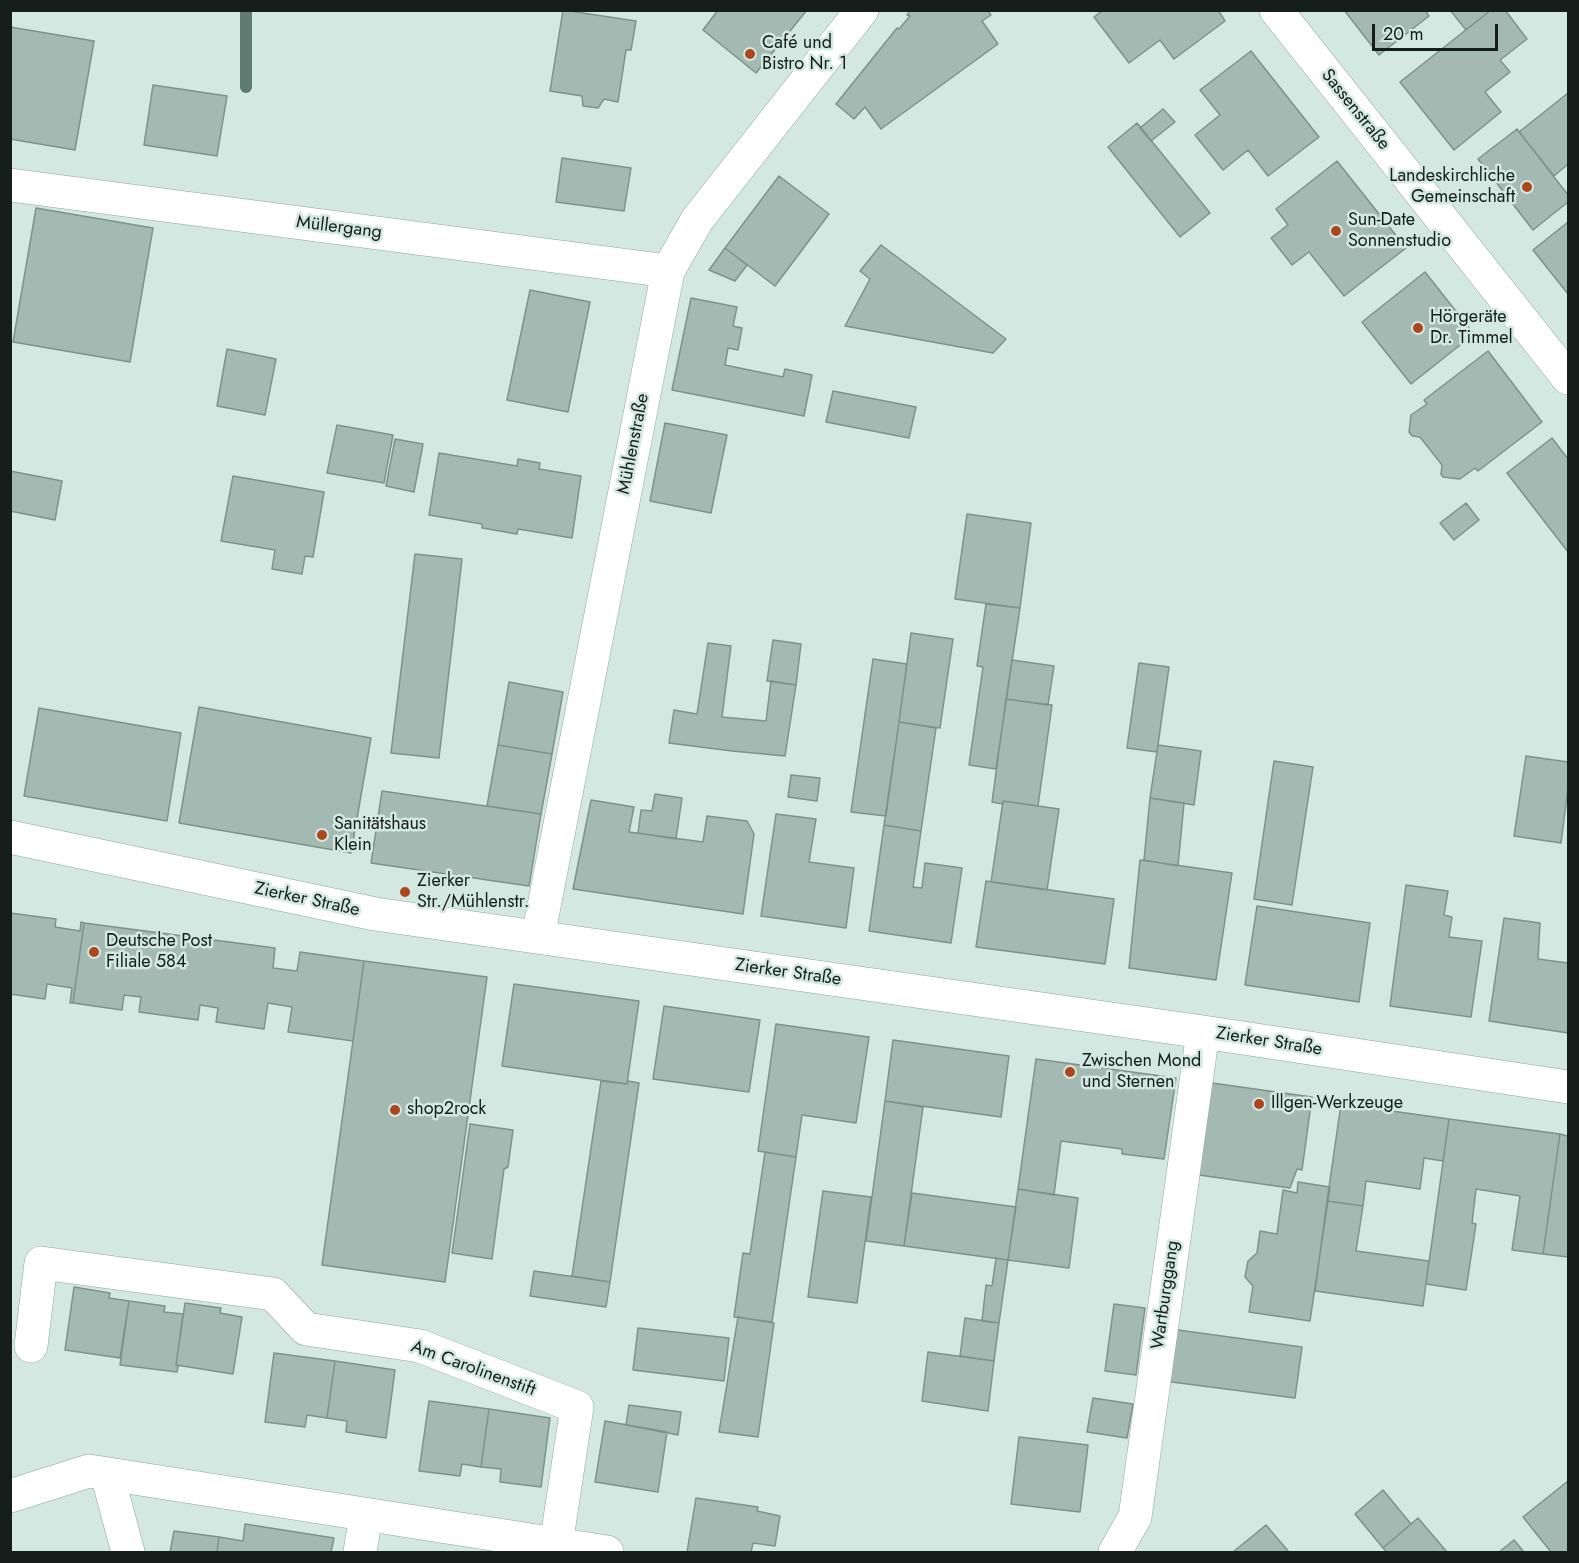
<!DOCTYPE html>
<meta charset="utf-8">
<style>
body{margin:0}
#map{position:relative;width:1579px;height:1563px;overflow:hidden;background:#d2e8e1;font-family:Jost,sans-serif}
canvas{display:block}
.frame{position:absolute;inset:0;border:12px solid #161e1b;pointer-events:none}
.scale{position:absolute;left:1372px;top:24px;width:126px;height:27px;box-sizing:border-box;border:3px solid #161e1b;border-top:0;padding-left:8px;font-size:18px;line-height:21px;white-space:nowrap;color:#161e1b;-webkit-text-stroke:4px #d2e8e1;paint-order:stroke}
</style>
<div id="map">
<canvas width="1579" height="1563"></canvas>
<div class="frame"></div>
<div class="scale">20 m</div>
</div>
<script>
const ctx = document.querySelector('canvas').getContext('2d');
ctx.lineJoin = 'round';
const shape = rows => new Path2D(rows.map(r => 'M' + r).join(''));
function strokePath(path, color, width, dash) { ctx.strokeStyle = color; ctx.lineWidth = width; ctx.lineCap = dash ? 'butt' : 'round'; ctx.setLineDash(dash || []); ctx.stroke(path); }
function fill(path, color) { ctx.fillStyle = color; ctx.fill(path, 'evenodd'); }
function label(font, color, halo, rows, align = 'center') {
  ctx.font = font + ' Jost,sans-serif'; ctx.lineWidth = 5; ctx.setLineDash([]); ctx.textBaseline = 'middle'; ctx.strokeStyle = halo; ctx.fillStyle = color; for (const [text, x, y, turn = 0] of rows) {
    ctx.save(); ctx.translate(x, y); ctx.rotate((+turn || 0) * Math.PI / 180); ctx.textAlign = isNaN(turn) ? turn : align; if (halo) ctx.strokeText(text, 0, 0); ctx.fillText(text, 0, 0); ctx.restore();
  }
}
strokePath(shape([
 [246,10,246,87]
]), '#607b72', 12);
const building = shape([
 [563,10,636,21,631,50,626,50,618,102,604,99,598,108,583,106,582,96,550,91,563,10],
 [718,10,807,10,756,73,703,30,718,10],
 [911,10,987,10,991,15,982,21,998,44,881,129,865,107,854,119,836,104,897,28,899,29,910,16,907,15,911,10],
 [1103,10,1218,10,1225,21,1174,59,1160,40,1129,63,1094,17,1103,10],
 [1344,10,1425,10,1429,16,1379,55,1344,10],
 [1450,10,1491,10,1466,30,1450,10],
 [1491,10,1505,10,1527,39,1500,60,1510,72,1485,92,1501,112,1454,150,1400,82,1491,10],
 [10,27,94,41,75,150,10,139,10,27],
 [1251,51,1319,137,1268,176,1248,150,1223,170,1195,135,1220,115,1200,90,1251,51],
 [153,85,227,96,217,156,144,145,153,85],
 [1568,93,1568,164,1554,176,1519,132,1568,93],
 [1163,109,1175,122,1151,141,1140,128,1163,109],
 [1137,123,1210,213,1180,237,1108,147,1137,123],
 [1517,129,1568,195,1568,202,1533,230,1478,159,1517,129],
 [562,158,631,168,624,211,556,202,562,158],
 [1337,161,1406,248,1344,296,1309,252,1292,265,1271,238,1288,225,1276,209,1337,161],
 [779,176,829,214,775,286,725,248,779,176],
 [36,208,153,228,130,362,13,342,36,208],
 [1568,222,1568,294,1533,250,1568,222],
 [881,245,920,274,1006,339,993,353,845,326,870,279,860,271,881,245],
 [725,248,747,265,735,281,709,270,725,248],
 [1425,272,1474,334,1411,384,1362,322,1425,272],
 [530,290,590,302,568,412,507,400,530,290],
 [691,298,737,307,733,326,742,328,738,350,728,348,725,365,783,377,785,369,812,375,804,416,672,390,691,298],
 [227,349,276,359,265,415,217,406,227,349],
 [1488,351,1542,422,1478,471,1475,468,1460,479,1443,477,1441,474,1442,465,1420,437,1412,436,1409,432,1411,415,1427,404,1424,400,1488,351],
 [833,391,916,407,909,438,826,422,833,391],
 [665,423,727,435,711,513,650,501,665,423],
 [337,425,393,435,384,483,327,473,337,425],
 [1552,438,1568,459,1568,552,1507,473,1552,438],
 [395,439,423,444,414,492,386,486,395,439],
 [439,453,517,466,518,459,540,463,539,469,581,476,572,538,518,529,517,534,482,528,482,524,429,515,439,453],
 [10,471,62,481,55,520,10,511,10,471],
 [233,476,324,492,313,557,305,556,302,574,272,569,275,550,221,541,233,476],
 [1466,503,1479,520,1454,540,1440,523,1466,503],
 [967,514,1031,523,1020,608,955,599,967,514],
 [415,554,462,559,439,758,391,753,415,554],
 [986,604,1020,608,996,769,969,765,983,667,977,666,986,604],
 [911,633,953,639,940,728,899,722,911,633],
 [773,640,801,644,796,685,767,681,773,640],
 [708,643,731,646,722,717,766,721,771,681,796,685,785,756,732,751,669,743,674,710,697,714,708,643],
 [873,659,907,664,886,816,851,812,873,659],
 [1012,660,1054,666,1048,705,1006,699,1012,660],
 [1139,663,1169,667,1157,752,1127,748,1139,663],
 [509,682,563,692,552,754,498,745,509,682],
 [1006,699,1052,705,1038,806,1003,801,1003,804,992,802,1006,699],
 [199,707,371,738,351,853,179,823,199,707],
 [39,708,181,733,167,821,24,796,39,708],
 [899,722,936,728,921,831,884,825,899,722],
 [498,745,552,754,541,814,487,806,498,745],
 [1158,745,1201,751,1194,805,1150,798,1158,745],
 [1526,756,1568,762,1568,788,1561,843,1514,836,1526,756],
 [1274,761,1313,767,1292,905,1254,899,1274,761],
 [791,775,820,778,817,801,788,797,791,775],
 [382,791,541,814,529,886,371,863,382,791],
 [655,794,682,798,676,839,638,833,641,810,652,811,655,794],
 [1150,798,1184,803,1178,866,1144,860,1150,798],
 [591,800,634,807,629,832,703,842,707,816,747,821,754,834,743,914,573,889,591,800],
 [1003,801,1059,809,1047,890,991,882,1003,801],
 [776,814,816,819,809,862,854,868,846,928,761,916,776,814],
 [884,825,921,831,913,887,922,888,925,863,962,868,951,943,869,931,884,825],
 [1140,860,1232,873,1216,980,1129,968,1140,860],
 [986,881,1114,899,1105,964,976,947,986,881],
 [1406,885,1448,891,1444,915,1452,917,1449,937,1482,941,1471,1017,1390,1006,1406,885],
 [1257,906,1370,923,1359,1002,1245,985,1257,906],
 [10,913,56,919,55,927,80,931,81,922,84,923,73,1003,70,1003,72,988,47,984,45,999,10,994,10,913],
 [1504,918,1540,923,1538,959,1568,963,1568,1033,1489,1021,1504,918],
 [84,923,275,948,273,968,297,971,300,952,364,961,353,1041,288,1032,292,1007,268,1003,264,1029,216,1022,218,1008,200,1005,198,1020,139,1012,141,997,124,995,122,1010,73,1003,84,923],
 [364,961,487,977,445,1282,322,1265,364,961],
 [514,984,639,1001,627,1084,502,1066,514,984],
 [664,1006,760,1020,749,1092,653,1079,664,1006],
 [776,1024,869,1037,856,1123,802,1115,796,1157,758,1151,776,1024],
 [893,1040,1009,1056,1001,1117,885,1101,893,1040],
 [1036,1059,1176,1078,1164,1159,1122,1154,1122,1149,1061,1141,1054,1195,1018,1189,1036,1059],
 [601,1081,627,1084,628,1081,639,1083,610,1282,572,1276,601,1081],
 [1205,1082,1312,1097,1302,1170,1297,1169,1290,1188,1192,1174,1205,1082],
 [885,1101,923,1107,904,1246,866,1241,885,1101],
 [1341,1104,1449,1119,1443,1161,1424,1158,1420,1189,1366,1181,1363,1206,1327,1201,1341,1104],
 [1449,1119,1560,1134,1543,1254,1512,1250,1520,1196,1476,1189,1472,1223,1476,1224,1466,1290,1426,1284,1449,1119],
 [470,1124,513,1130,508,1167,504,1169,492,1259,452,1253,470,1124],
 [1560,1134,1568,1136,1568,1257,1543,1254,1560,1134],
 [765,1152,796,1157,772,1322,734,1317,743,1253,750,1254,765,1152],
 [1298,1182,1330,1187,1310,1321,1249,1312,1253,1286,1245,1277,1248,1261,1257,1253,1260,1231,1277,1234,1283,1190,1297,1193,1298,1182],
 [1018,1189,1078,1198,1069,1268,1008,1260,1018,1189],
 [823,1191,871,1197,857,1303,808,1297,823,1191],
 [912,1193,1016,1207,1008,1260,904,1246,912,1193],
 [1327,1201,1363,1206,1356,1251,1429,1261,1423,1306,1315,1291,1327,1201],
 [996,1258,1008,1260,999,1323,982,1321,986,1285,992,1286,996,1258],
 [534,1271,610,1282,606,1307,530,1296,534,1271],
 [74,1287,110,1293,109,1298,129,1301,120,1358,65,1350,74,1287],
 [129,1301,165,1306,164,1312,183,1314,176,1365,178,1366,177,1372,120,1365,129,1301],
 [185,1303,221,1308,220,1313,242,1317,233,1374,176,1365,185,1303],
 [1114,1304,1145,1308,1136,1375,1105,1371,1114,1304],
 [738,1317,774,1323,758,1437,719,1432,738,1317],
 [965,1318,999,1323,994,1361,960,1356,965,1318],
 [638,1328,729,1338,724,1381,633,1370,638,1328],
 [1171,1329,1302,1347,1295,1398,1164,1381,1171,1329],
 [928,1352,994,1361,988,1411,922,1401,928,1352],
 [274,1353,335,1361,327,1418,307,1415,305,1427,265,1422,274,1353],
 [335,1361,395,1370,386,1438,346,1432,347,1421,327,1418,335,1361],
 [1093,1398,1133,1404,1127,1438,1087,1432,1093,1398],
 [429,1401,489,1409,481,1467,462,1464,460,1476,419,1471,429,1401],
 [629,1405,681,1412,678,1435,626,1425,629,1405],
 [489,1409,550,1418,541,1487,500,1482,501,1469,481,1467,489,1409],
 [605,1421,667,1432,658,1492,595,1482,605,1421],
 [1019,1437,1088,1445,1080,1512,1011,1504,1019,1437],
 [1568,1481,1568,1552,1551,1552,1523,1517,1568,1481],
 [1383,1490,1411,1524,1383,1548,1355,1514,1383,1490],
 [696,1498,758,1507,757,1511,780,1516,775,1546,753,1543,751,1552,687,1552,696,1498],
 [1418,1518,1447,1552,1387,1552,1383,1548,1418,1518],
 [245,1524,334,1538,331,1552,217,1552,219,1537,243,1541,245,1524],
 [1266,1525,1289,1552,1233,1552,1266,1525],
 [174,1531,219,1537,217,1552,170,1552,174,1531],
 [1514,1540,1524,1552,1499,1552,1514,1540]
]);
fill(building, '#a4b9b2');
strokePath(building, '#7d928b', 1.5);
const minor = shape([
 [1276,10,1568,378],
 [10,185,668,271],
 [10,837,375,914,1203,1032,1568,1087],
 [538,937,668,271,697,220,862,10],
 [31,1346,41,1263,273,1294,306,1329,420,1346,577,1407,556,1545],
 [107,1474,128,1552],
 [10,1496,89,1471,607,1552],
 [360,1552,366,1515],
 [1115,1552,1135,1517,1203,1032]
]);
strokePath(minor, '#8fa49d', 34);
strokePath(minor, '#fff', 33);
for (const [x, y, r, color] of [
 [750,54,6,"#ac461c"],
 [1527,187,6,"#ac461c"],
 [1336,231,6,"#ac461c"],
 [1418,328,6,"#ac461c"],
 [322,835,6,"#ac461c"],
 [405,892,6,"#ac461c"],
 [94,952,6,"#ac461c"],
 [1070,1072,6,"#ac461c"],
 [1259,1104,6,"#ac461c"],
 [395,1110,6,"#ac461c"]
]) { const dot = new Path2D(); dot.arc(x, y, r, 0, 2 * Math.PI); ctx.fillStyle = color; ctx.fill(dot); strokePath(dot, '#d2e8e1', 2); }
label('18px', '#161e1b', '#d2e8e1', [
 ["Café und",762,44],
 ["Bistro Nr. 1",762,65],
 ["Landeskirchliche",1515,177,"right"],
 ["Gemeinschaft",1515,198,"right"],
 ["Sun-Date",1348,221],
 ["Sonnenstudio",1348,242],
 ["Hörgeräte",1430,318],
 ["Dr. Timmel",1430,339],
 ["Sanitätshaus",334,825],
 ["Klein",334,846],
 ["Zierker",417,882],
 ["Str./Mühlenstr.",417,903],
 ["Deutsche Post",106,942],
 ["Filiale 584",106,963],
 ["Zwischen Mond",1082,1062],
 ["und Sternen",1082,1083],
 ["Illgen-Werkzeuge",1271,1104],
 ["shop2rock",407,1110]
], 'left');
label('18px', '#161e1b', '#d2e8e1', [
 ["Sassenstraße",1355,110,51],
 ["Müllergang",339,228,7],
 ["Mühlenstraße",634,444,-79],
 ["Zierker Straße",307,900,12],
 ["Zierker Straße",788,973,8],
 ["Zierker Straße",1269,1042,9],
 ["Wartburggang",1166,1295,-82],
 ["Am Carolinenstift",473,1369,20]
]);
</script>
